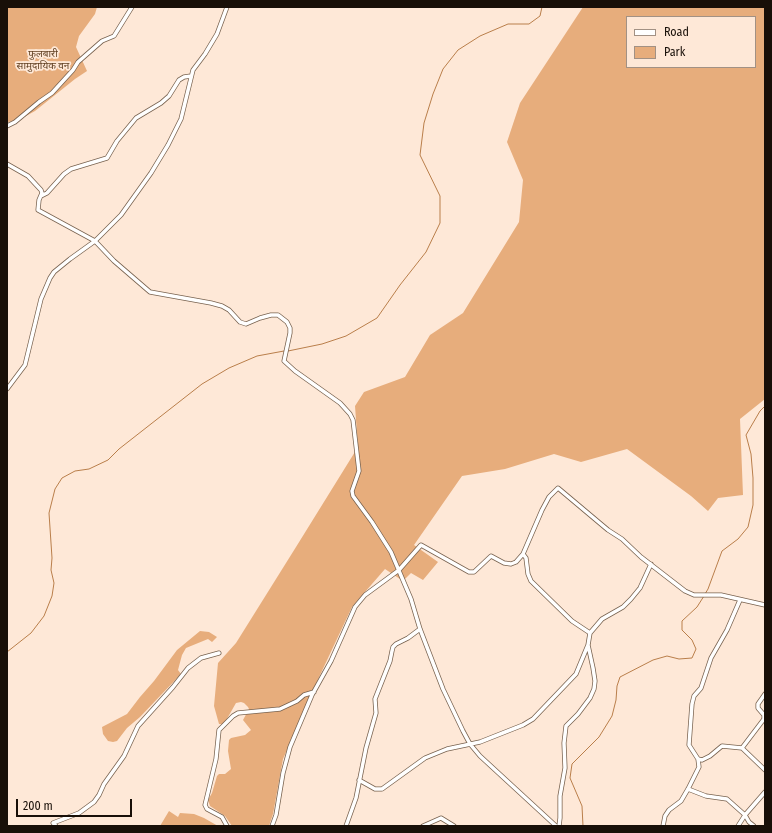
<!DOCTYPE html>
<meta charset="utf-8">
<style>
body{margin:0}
#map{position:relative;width:772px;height:833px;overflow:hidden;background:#fee8d7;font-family:"Fira Sans Condensed",sans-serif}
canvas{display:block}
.frame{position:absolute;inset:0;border:8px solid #180f08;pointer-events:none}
.legend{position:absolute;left:626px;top:16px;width:130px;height:52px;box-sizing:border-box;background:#fee8d7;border:1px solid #a29184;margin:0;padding:5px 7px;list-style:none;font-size:12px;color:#180f08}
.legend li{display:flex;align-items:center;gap:8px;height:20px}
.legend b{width:20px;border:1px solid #a29184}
.scale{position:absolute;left:16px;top:799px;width:116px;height:18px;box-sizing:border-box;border:2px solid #180f08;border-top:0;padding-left:5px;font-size:12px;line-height:14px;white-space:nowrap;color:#180f08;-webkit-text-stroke:3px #fee8d7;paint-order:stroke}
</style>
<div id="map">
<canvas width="772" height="833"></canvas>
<div class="frame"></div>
<ul class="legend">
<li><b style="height:5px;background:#fff"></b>Road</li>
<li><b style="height:11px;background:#e7ad7c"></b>Park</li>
</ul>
<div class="scale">200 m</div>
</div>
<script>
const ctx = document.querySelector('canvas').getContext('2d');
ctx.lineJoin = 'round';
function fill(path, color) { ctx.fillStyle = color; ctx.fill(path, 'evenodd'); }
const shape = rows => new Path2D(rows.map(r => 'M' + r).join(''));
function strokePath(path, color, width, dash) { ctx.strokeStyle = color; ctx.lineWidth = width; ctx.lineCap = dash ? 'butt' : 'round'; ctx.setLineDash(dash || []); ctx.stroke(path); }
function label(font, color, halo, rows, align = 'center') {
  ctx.font = font + ' "Fira Sans Condensed","Noto Sans Devanagari",sans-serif'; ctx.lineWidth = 3.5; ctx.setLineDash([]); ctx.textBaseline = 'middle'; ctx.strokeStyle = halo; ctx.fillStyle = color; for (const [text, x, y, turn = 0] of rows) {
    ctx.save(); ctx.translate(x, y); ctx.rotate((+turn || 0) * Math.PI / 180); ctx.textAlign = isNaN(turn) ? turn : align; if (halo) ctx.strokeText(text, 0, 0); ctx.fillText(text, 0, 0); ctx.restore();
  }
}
fill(shape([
 [7,7,97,7,95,14,79,36,76,47,87,71,75,79,35,111,17,121,7,122],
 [583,7,765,7,765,399,740,419,743,495,718,498,708,511,691,496,627,449,581,462,554,454,505,469,462,476,414,545,438,562,423,580,411,573,403,581,385,569,352,607,313,690,283,759,273,814,269,826,232,826,225,816,210,806,208,800,212,793,217,776,219,774,225,774,231,769,228,751,229,740,231,738,245,735,251,730,243,720,249,709,248,707,244,703,241,702,236,703,224,724,219,724,214,706,218,663,236,643,296,547,358,447,355,406,364,392,405,377,430,335,463,313,519,222,523,180,507,142,520,103],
 [627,17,755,17,755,67,627,67],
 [200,631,209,632,217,637,212,642,208,639,186,648,182,655,178,670,181,674,140,717,127,728,117,741,113,742,108,741,103,734,102,727,127,714,140,697,154,681,177,650],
 [169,811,178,817,180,813,194,814,204,818,218,826,160,826]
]), '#e7ad7c');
strokePath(shape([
 [288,351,322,344,346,336,377,318,400,285,426,252,440,223,440,196,420,155,424,123,433,94,443,69,458,50,480,36,508,24,529,24,540,16,542,7],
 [705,594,708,589,722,551,738,539,748,527,753,505,753,478,751,454,746,435,760,411,765,406],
 [7,652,31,633,44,616,52,596,54,583,51,570,52,558,49,513,55,489,62,478,75,471,89,469,108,460,119,449,202,384,229,368,257,356,284,351],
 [583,826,582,806,570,778,572,764,599,737,612,716,616,700,617,686,620,677,653,660,667,656,679,659,692,658,696,649,692,640,682,630,682,621,697,607,704,596]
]), '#b97e4a', 1);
const street = shape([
 [7,126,15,122,39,102,52,93,73,70,78,62,102,41,114,36,132,7],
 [7,164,28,176,41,190,42,193,39,200,38,210,95,241,114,261,150,292,211,303,222,306,229,310,240,322,246,324,260,318,271,315,278,315,287,322,290,328,290,333,284,361,295,371,340,403,350,414,353,420,359,471,352,491,353,496,372,522,391,552,411,599,420,629,443,689,463,731,470,744,480,756,556,826],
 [41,196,47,193,64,174,71,169,107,158,117,141,136,118,161,103,169,96,179,80,184,77,191,76],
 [7,389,25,365,41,299,50,278,54,272,70,259,95,241,121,215,151,173,168,145,181,119,193,70,205,54,217,34,227,7],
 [523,554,526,558,528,574,531,581,572,621,590,633],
 [740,600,727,630,711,658,701,688,694,696,692,704,689,745,698,759,702,760,710,756,722,746,742,748,765,770],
 [742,748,764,719,764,715,758,708,758,704,765,694],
 [359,780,375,789,382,789,425,758,447,749,480,742,523,725,533,719,576,674,588,645],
 [688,789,706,796,727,799,745,815,749,822,754,826],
 [56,826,53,823,79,813,94,802,99,795,104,784,124,756,138,726,173,687,188,668,201,658,219,653],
 [227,826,222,817,207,809,205,805,216,759,219,730,233,716,238,713,280,709,297,701,304,695,314,692],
 [272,826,276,815,283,773,290,747,312,695,331,661,355,607,365,595,399,570,421,545,469,572,474,572,491,556,504,563,511,564,516,562,523,554,542,510,549,497,558,488,608,530,622,539,641,557,685,591,694,595,721,595,765,605],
 [346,826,356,798,366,748,376,713,375,699,390,661,392,651,393,647,396,644,408,638,420,629],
 [423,826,441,818,454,826],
 [559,826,560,818,560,796,565,768,564,743,566,726,578,714,590,698,594,689,595,681,593,668,588,645,590,633,602,619,623,607,631,599,640,588,651,564],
 [663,826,665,816,669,810,681,801,688,789,699,767,698,759],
 [738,826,745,815,765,792]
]);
strokePath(street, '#78624f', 5);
strokePath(street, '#fff', 3.5);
label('10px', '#603f21', '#fee8d7', [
 ["फुलबारी",43,54],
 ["सामुदायिक वन",43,66]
]);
</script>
